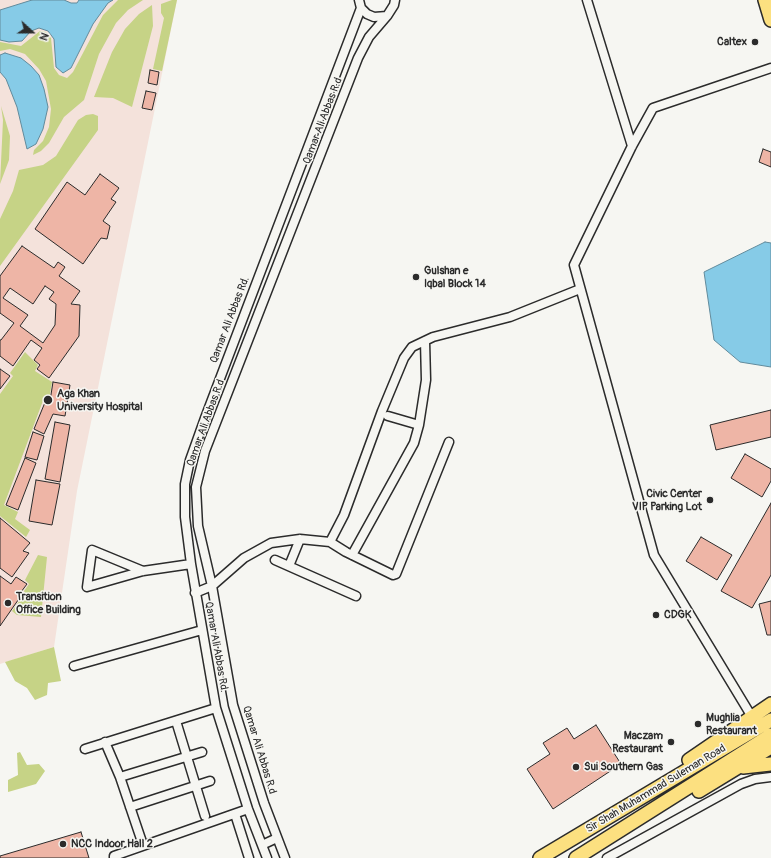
<!DOCTYPE html>
<style>
body{margin:0}
#map{position:relative;width:771px;height:858px;overflow:hidden;background:#f6f6f2;font-family:Pangolin,sans-serif}
canvas{display:block}
.north{position:absolute;left:12px;top:12px;width:40px;height:40px;-webkit-text-stroke:3px #f6f6f2;paint-order:stroke;rotate:111deg;font-size:11px;font-weight:700;line-height:16px;text-align:center;color:#2b2b2b}
.north::after{content:'';display:block;margin:auto;width:14px;height:18px;background:#2b2b2b;clip-path:polygon(50% 0,100% 100%,50% 72%,0 100%)}
</style>
<div id="map">
<canvas width="771" height="858"></canvas>
<div class="north">N</div>
</div>
<script>
const ctx = document.querySelector('canvas').getContext('2d');
ctx.lineJoin = 'round';
function fill(path, color) { ctx.fillStyle = color; ctx.fill(path, 'evenodd'); }
const shape = rows => new Path2D(rows.map(r => 'M' + r).join(''));
function strokePath(path, color, width, dash) { ctx.strokeStyle = color; ctx.lineWidth = width; ctx.lineCap = dash ? 'butt' : 'round'; ctx.setLineDash(dash || []); ctx.stroke(path); }
function label(font, color, halo, rows, align = 'center') {
  ctx.font = font + ' Pangolin,sans-serif'; ctx.lineWidth = 3; ctx.setLineDash([]); ctx.textBaseline = 'middle'; ctx.strokeStyle = halo; ctx.fillStyle = color; for (const [text, x, y, turn = 0] of rows) {
    ctx.save(); ctx.translate(x, y); ctx.rotate((+turn || 0) * Math.PI / 180); ctx.textAlign = isNaN(turn) ? turn : align; if (halo) ctx.strokeText(text, 0, 0); ctx.fillText(text, 0, 0); ctx.restore();
  }
}
fill(shape([
 [0,0,177,0,77,491,54,647,0,664]
]), '#f4e2db');
fill(shape([
 [118,0,143,0,128,10,116,23,99,54,84,100,64,117,49,143,41,151,33,155,34,150,43,141,49,127,51,109,46,81,39,69,25,54,10,49,0,51,0,42,21,46,40,31,46,32,51,38,54,68,59,75,67,78,73,72,103,15],
 [172,0,177,0,162,71,153,69,164,18,161,13,161,4],
 [152,5,153,26,132,107,113,98,94,97,112,52,125,29,139,14],
 [1,106,10,136,9,160,0,184,3,120],
 [93,114,98,116,98,130,0,266,0,219,13,191,19,170,43,165,56,156,78,120,86,115],
 [25,352,38,365,35,371,52,382,49,399,44,398,4,505,18,512,15,519,30,530,26,537,0,516,0,394,13,376,10,373],
 [38,555,47,557,41,617,17,615,12,611,25,593,24,591,29,584,25,580],
 [54,647,61,681,48,683,47,695,35,700,27,688,15,681,5,662],
 [20,752,27,765,39,764,45,771,36,784,8,792,8,780,18,775,17,753]
]), '#c6d386');
const water = shape([
 [32,0,64,0,71,3,77,3,79,0,113,0,108,3,93,24,71,68,63,73,56,67,54,39,48,31,39,28,31,31,22,41,9,42,0,40,0,10,32,0],
 [5,53,21,58,31,66,39,75,44,89,48,107,43,129,36,144,27,149,17,107,6,79,0,72,0,55,5,53],
 [765,242,771,243,771,367,740,362,714,340,704,272,765,242]
]);
fill(water, '#86cbe7');
strokePath(water, '#628b9c', 1);
const building = shape([
 [150,70,159,72,157,85,148,83,150,70],
 [146,91,156,93,152,110,142,108,146,91],
 [763,149,771,152,771,167,759,162,763,149],
 [100,174,119,188,111,199,116,202,103,221,110,226,107,239,101,238,83,264,35,229,67,182,85,195,100,174],
 [22,246,54,268,58,262,65,267,59,276,80,291,71,304,80,305,79,336,49,378,37,369,40,365,34,360,42,348,31,340,13,366,0,356,0,340,1,340,14,323,0,313,0,276,22,246],
 [45,286,54,292,49,299,56,304,55,325,43,343,20,326,28,315,3,298,10,288,33,304,45,286],
 [0,369,10,376,0,389,0,369],
 [53,382,70,385,65,416,53,414,44,434,34,429,46,400,50,401,53,382],
 [771,410,771,437,716,450,710,425,771,410],
 [55,422,70,425,60,482,45,479,55,422],
 [33,432,44,436,37,460,25,457,33,432],
 [745,454,771,469,771,481,762,497,731,478,745,454],
 [25,458,36,463,18,510,6,505,25,458],
 [36,480,60,484,52,525,29,521,36,480],
 [771,503,771,575,752,608,721,591,771,503],
 [0,518,30,543,23,551,29,553,12,577,0,568,0,518],
 [701,537,732,555,717,580,686,561,701,537],
 [0,576,11,584,16,577,27,584,21,592,23,593,0,626,0,576],
 [771,601,771,635,767,635,759,604,771,601],
 [596,725,621,764,553,809,527,769,550,754,543,743,567,728,574,739,596,725],
 [81,832,89,858,0,858,0,856,81,832]
]);
fill(building, '#eeb5a6');
strokePath(building, '#2b2b2b', 1);
const minor = shape([
 [359,0,361,8,367,14,374,17,387,16,394,5,395,0],
 [587,0,632,146],
 [388,416,419,425],
 [330,542,344,515,382,411,404,358,412,347,433,337,510,317,580,289],
 [352,555,414,443,419,425,426,380,425,341],
 [275,560,356,596],
 [289,566,300,539],
 [143,571,92,550,87,587,143,571,191,564],
 [195,593,212,586,244,558,271,543,300,539,330,542,346,552,393,575,396,574,449,442],
 [74,666,202,630],
 [752,717,654,555,574,265,632,146,653,108,771,68],
 [176,721,205,816],
 [105,742,120,777,143,845],
 [85,749,216,708],
 [120,777,202,752],
 [130,807,210,781],
 [235,814,249,858],
 [262,845,277,838],
 [114,858,114,856,248,809],
 [267,858,248,809,216,708,191,564,185,517,185,484,190,460,205,418,361,8],
 [285,858,264,803,233,705,212,586,198,526,196,487,205,451,358,58,369,37,387,16],
 [607,858,741,784,755,779,771,777]
]);
const primary = shape([
 [765,0,771,20]
]);
const trunk = shape([
 [689,760,771,704],
 [743,767,771,764],
 [699,791,771,747],
 [540,858,771,720],
 [576,858,771,735]
]);
strokePath(minor, '#2b2b2b', 11);
strokePath(primary, '#2b2b2b', 16);
strokePath(trunk, '#2b2b2b', 16);
strokePath(minor, '#f6f6f2', 8);
strokePath(primary, '#fce080', 13);
strokePath(trunk, '#fce080', 13);
for (const [x, y, r, color] of [
 [755,42,4,"#2b2b2b"],
 [416,277,4,"#2b2b2b"],
 [48,400,5,"#2b2b2b"],
 [710,500,4,"#2b2b2b"],
 [8,603,4,"#2b2b2b"],
 [656,615,4,"#2b2b2b"],
 [698,724,4,"#2b2b2b"],
 [671,742,4,"#2b2b2b"],
 [576,767,4,"#2b2b2b"],
 [63,844,4,"#2b2b2b"]
]) { const dot = new Path2D(); dot.arc(x, y, r, 0, 2 * Math.PI); ctx.fillStyle = color; ctx.fill(dot); strokePath(dot, '#f6f6f2', 1.5); }
label('bold 11px', '#2b2b2b', '#f6f6f2', [
 ["Caltex",747,42,"right"],
 ["Gulshan e",424,271],
 ["Iqbal Block 14",424,284],
 ["Aga Khan",57,394],
 ["University Hospital",57,407],
 ["Civic Center",702,494,"right"],
 ["VIP Parking Lot",702,507,"right"],
 ["Transition",16,597],
 ["Office Building",16,610],
 ["CDGK",664,615],
 ["Mughlia",706,718],
 ["Restaurant",706,731],
 ["Maczam",663,736,"right"],
 ["Restaurant",663,749,"right"],
 ["Sui Southern Gas",584,767],
 ["NCC Indoor Hall 2",71,844]
], 'left');
label('11px', '#2b2b2b', '#f6f6f2', [
 ["Qamar Ali Abbas R.d",323,121,-69],
 ["Qamar Ali Abbas Rd.",230,320,-69],
 ["Qamar Ali Abbas R.d",206,423,-70],
 ["Qamar Ali Abbas Rd.",216,647,80],
 ["Qamar Ali Abbas R.d",259,750,73],
 ["Sir Shah Muhammad Suleman Road",656,789,-31]
]);
</script>
